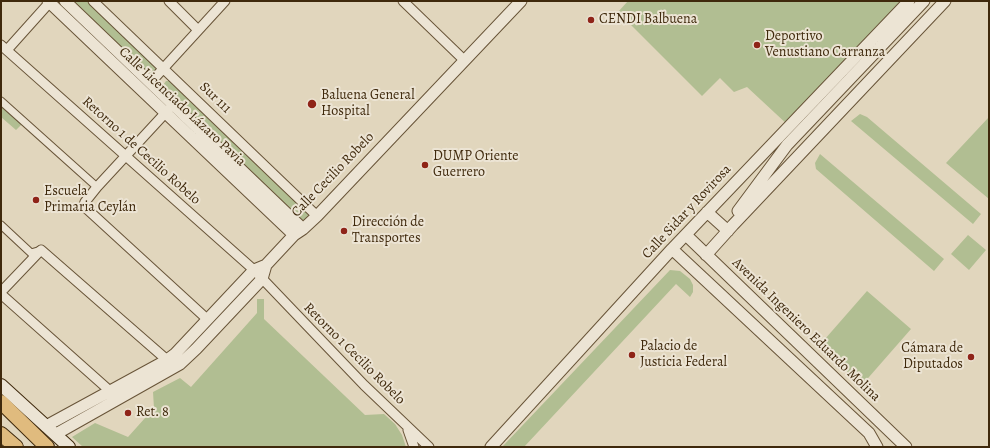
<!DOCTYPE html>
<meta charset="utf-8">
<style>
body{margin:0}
#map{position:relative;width:990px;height:448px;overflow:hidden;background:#e1d6bd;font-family:Alegreya,serif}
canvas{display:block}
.frame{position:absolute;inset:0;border:2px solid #3f290c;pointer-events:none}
</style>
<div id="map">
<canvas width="990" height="448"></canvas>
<div class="frame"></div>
</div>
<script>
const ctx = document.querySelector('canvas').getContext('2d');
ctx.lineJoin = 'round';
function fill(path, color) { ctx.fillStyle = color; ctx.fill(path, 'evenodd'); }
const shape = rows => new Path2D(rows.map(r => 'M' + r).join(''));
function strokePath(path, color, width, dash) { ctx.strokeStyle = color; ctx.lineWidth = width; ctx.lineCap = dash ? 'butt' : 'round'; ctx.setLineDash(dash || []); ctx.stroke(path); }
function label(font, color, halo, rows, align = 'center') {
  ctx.font = font + ' Alegreya,serif'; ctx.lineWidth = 4; ctx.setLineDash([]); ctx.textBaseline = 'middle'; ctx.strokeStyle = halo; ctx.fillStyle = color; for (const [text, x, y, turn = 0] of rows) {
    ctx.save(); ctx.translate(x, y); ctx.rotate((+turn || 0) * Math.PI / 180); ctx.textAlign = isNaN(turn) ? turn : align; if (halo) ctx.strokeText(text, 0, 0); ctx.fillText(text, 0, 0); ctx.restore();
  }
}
fill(shape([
 [69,1,87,1,155,66,156,71,150,76],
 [628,1,904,1,789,126,747,87,734,92,720,78,702,96,618,12],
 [166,81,169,81,308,212,309,216,303,222,161,88],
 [1,104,23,123,16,130,1,117],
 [860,114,867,117,981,214,973,224,851,121],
 [989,117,989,199,946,163],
 [820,154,944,259,934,271,816,169,815,163],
 [968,235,986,250,969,270,951,254],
 [670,270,680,271,690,279,693,285,693,292,690,297,676,284,524,447,502,447],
 [867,291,911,329,862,385,818,347],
 [257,299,264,299,264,319,365,415,384,414,395,424,402,435,406,447,83,447,72,437,95,423,128,437,154,408,153,392,180,378,191,387,257,313]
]), '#b1be92');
const pedestrian = shape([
 [1,101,97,187],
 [1,225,31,253,41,250]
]);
const minor = shape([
 [93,1,317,216],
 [169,1,198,30],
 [403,1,464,60],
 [1,45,254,270,364,385,429,447],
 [7,50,50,2],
 [150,83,225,1],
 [169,109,97,187,85,202,84,205,88,210,207,319],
 [1,292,41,250,167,360],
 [1,294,110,391],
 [408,430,414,447]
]);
const tertiary = shape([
 [48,1,294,235],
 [65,1,303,229],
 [738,211,787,145,924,1],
 [707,212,728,231],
 [686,235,906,447],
 [672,249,869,433,877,447],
 [706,255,733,225,945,1],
 [46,426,167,360,175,354,254,270,266,265,294,235,303,229,317,216,521,1],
 [56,434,180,364,196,349,262,279,266,265],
 [491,447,672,249,909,1]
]);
const secondary = shape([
 [1,385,69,447]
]);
const trunk = shape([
 [1,402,47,447],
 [1,434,16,447]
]);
strokePath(pedestrian, '#685438', 9);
strokePath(minor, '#685438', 11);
strokePath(tertiary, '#685438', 13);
strokePath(secondary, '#3f290c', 14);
strokePath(trunk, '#3f290c', 16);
strokePath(pedestrian, '#ece4d4', 7);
strokePath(minor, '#ece4d4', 9);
strokePath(tertiary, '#ece4d4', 11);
strokePath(secondary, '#ece4d4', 12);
strokePath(trunk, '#e0bb7e', 14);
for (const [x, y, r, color] of [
 [591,20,4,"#8f2418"],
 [757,45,4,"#8f2418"],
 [312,104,5,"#8f2418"],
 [425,165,4,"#8f2418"],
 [36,200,4,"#8f2418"],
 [344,231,4,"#8f2418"],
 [632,355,4,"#8f2418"],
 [971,357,4,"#8f2418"],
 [128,413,4,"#8f2418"]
]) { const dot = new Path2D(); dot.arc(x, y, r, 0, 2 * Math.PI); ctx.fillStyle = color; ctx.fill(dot); strokePath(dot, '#ece4d4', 1.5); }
label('14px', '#3f290c', '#ece4d4', [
 ["CENDI Balbuena",599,20],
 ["Deportivo",765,37],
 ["Venustiano Carranza",765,53],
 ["Baluena General",321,96],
 ["Hospital",321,112],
 ["DUMP Oriente",433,157],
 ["Guerrero",433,173],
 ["Escuela",44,192],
 ["Primaria Ceylán",44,208],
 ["Dirección de",352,223],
 ["Transportes",352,239],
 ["Palacio de",640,347],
 ["Justicia Federal",640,363],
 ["Cámara de",963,349,"right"],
 ["Diputados",963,365,"right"],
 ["Ret. 8",136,413]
], 'left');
label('14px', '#3f290c', '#ece4d4', [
 ["Sur 111",215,98,44],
 ["Calle Licenciado Lázaro Pavia",182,107,43],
 ["Retorno 1 de Cecilio Robelo",141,151,42],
 ["Calle Cecilio Robelo",333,175,-46],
 ["Calle Sidar y Rovirosa",687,212,-47],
 ["Avenida Ingeniero Eduardo Molina",806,330,44],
 ["Retorno 1 Cecilio Robelo",354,354,45]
]);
</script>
